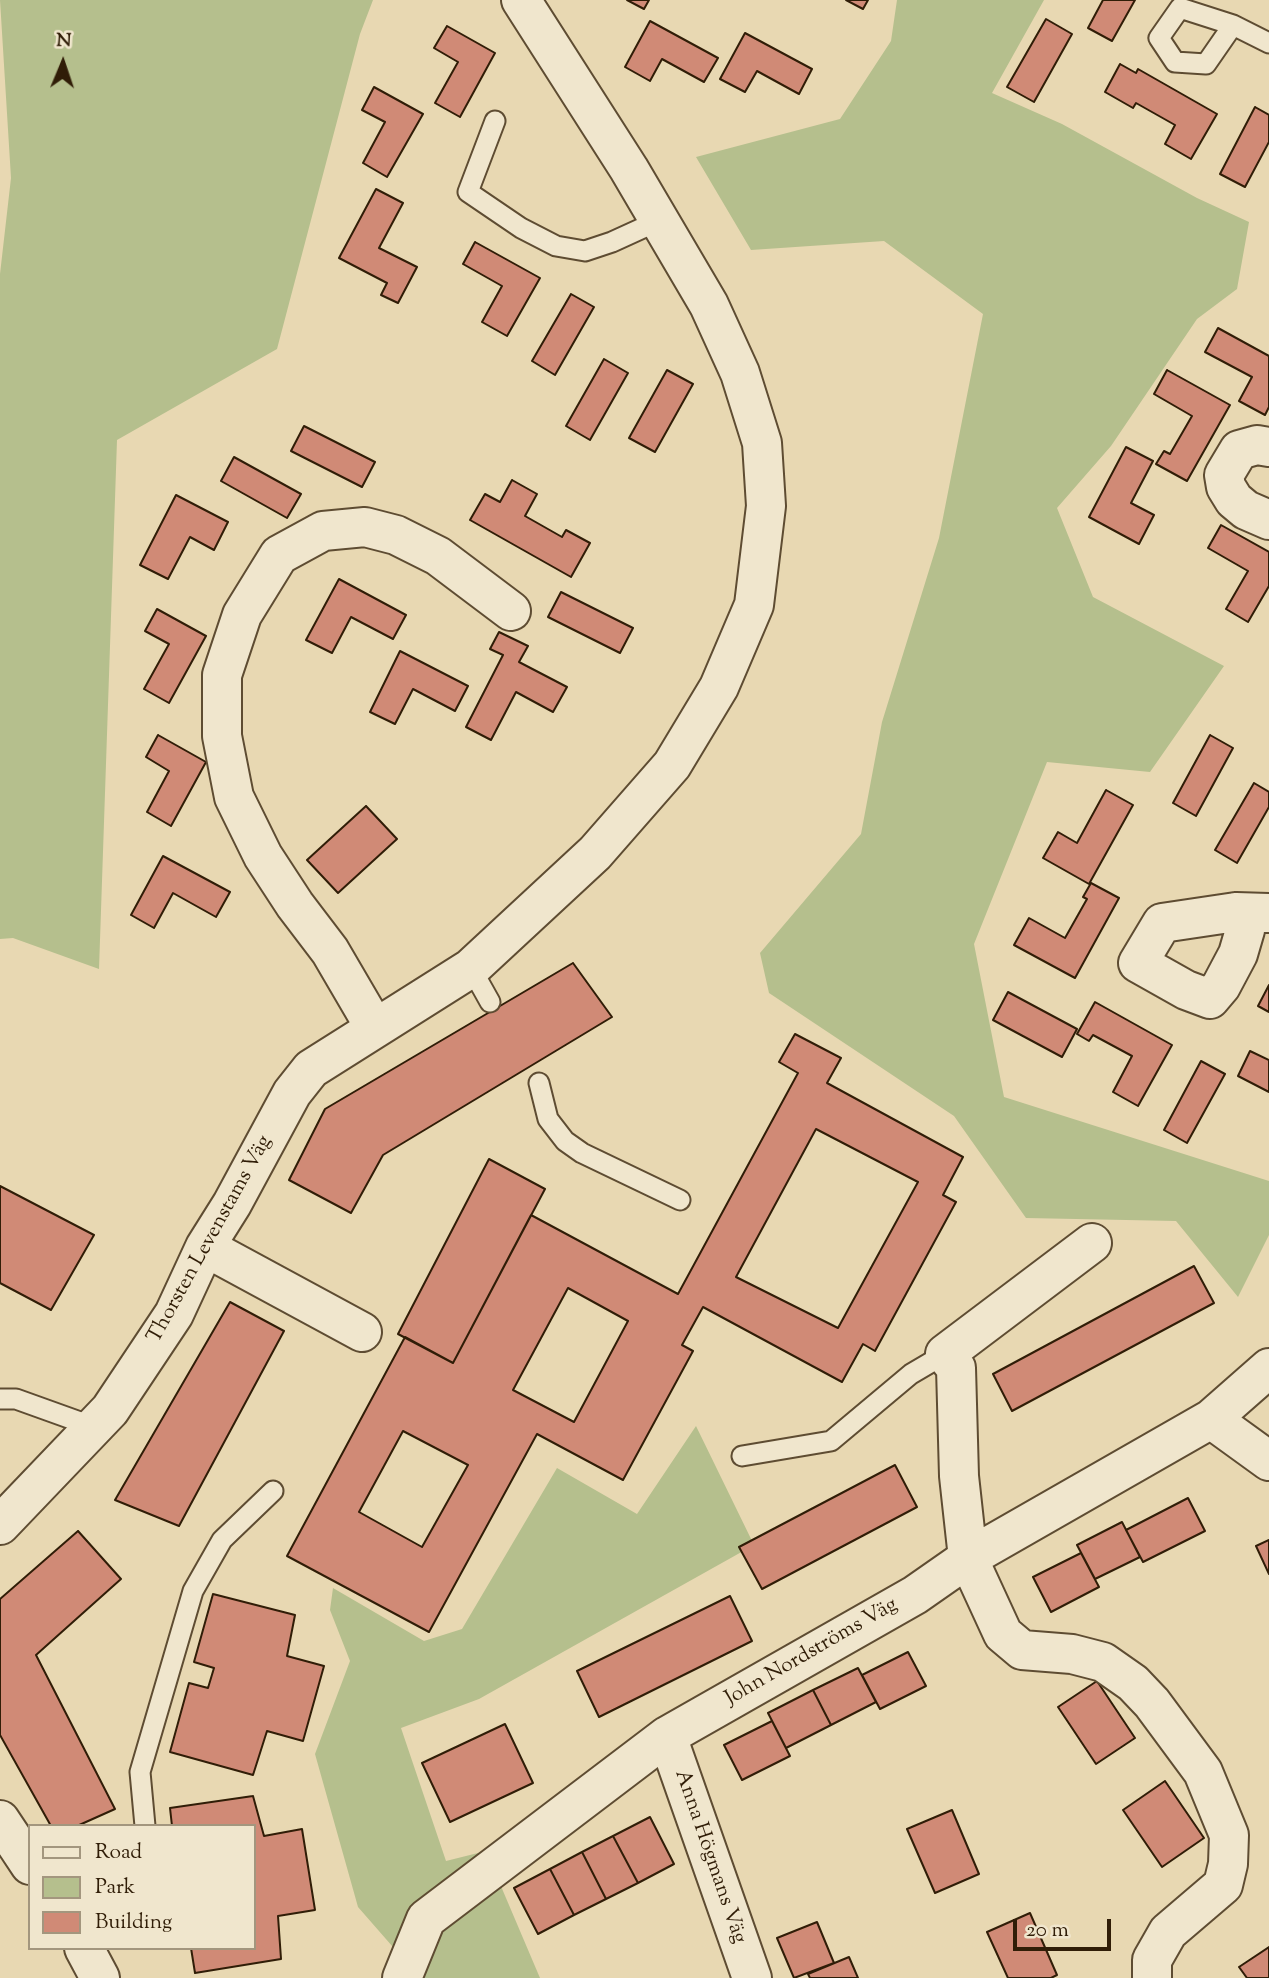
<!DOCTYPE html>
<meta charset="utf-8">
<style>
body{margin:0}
#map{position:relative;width:1269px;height:1978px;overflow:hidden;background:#e8d8b2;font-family:"Sorts Mill Goudy",serif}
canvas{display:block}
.legend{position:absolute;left:28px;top:1824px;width:228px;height:126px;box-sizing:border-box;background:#f0e6cd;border:2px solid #a3967e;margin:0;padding:9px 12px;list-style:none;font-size:21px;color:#301d07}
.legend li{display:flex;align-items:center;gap:14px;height:35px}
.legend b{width:35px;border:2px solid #a3967e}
.north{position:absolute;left:28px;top:28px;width:70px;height:70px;-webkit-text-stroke:5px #f0e6cd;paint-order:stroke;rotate:2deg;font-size:19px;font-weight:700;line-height:28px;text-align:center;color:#301d07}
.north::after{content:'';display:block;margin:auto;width:24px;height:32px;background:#301d07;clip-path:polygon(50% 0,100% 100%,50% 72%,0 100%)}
.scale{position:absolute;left:1013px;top:1919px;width:98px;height:32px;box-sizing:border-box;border:4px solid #301d07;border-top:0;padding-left:9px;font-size:21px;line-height:24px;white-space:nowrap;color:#301d07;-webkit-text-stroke:5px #f0e6cd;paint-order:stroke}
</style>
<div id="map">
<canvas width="1269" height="1978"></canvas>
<ul class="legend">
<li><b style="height:9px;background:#f0e6cd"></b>Road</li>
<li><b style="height:19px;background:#b5bf8d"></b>Park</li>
<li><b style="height:19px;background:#d08a76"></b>Building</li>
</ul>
<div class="north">N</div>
<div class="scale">20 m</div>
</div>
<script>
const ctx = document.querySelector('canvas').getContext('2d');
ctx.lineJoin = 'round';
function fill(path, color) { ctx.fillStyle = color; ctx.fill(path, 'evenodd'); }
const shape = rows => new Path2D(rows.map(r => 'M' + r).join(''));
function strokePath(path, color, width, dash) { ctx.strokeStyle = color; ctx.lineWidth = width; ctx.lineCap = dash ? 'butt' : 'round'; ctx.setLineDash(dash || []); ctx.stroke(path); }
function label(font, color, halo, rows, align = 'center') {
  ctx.font = font + ' "Sorts Mill Goudy",serif'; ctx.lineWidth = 6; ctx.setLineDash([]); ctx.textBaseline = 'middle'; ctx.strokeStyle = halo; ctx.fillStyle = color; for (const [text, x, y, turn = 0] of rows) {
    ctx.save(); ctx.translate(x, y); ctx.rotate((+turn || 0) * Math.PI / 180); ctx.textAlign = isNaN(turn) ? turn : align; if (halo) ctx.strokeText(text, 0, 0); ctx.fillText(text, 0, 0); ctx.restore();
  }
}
fill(shape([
 [0,0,373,0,360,34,277,349,117,440,99,969,13,938,0,939,0,274,11,178],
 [897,0,1044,0,992,93,1062,124,1197,198,1249,222,1237,289,1197,319,1111,446,1057,508,1093,597,1224,666,1150,772,1047,762,974,944,1004,1097,1269,1181,1269,1235,1238,1297,1176,1221,1026,1218,954,1116,769,993,760,953,861,834,882,722,939,538,983,314,884,241,751,250,696,157,840,119,891,41],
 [696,1426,754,1545,479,1699,401,1728,446,1861,486,1851,540,1978,420,1978,358,1907,315,1754,350,1661,330,1610,333,1588,424,1641,462,1629,557,1468,637,1514]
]), '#b5bf8d');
const building = shape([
 [627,0,649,0,644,9,627,0],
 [846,0,868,0,863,9,846,0],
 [1103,0,1135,0,1112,41,1088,28,1103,0],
 [1046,19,1072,34,1034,102,1007,87,1046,19],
 [650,21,718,58,704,82,662,59,650,81,625,67,650,21],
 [447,26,495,53,460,117,435,103,458,62,434,48,447,26],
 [745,33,812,69,799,94,757,71,745,92,720,79,745,33],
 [1120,64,1136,73,1138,69,1217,114,1191,159,1165,144,1175,125,1136,103,1133,108,1105,92,1120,64],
 [374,87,423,114,387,177,363,163,385,122,362,110,374,87],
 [1255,107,1269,115,1269,142,1245,187,1220,174,1255,107],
 [376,189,403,203,379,248,417,267,398,303,381,295,387,283,339,258,376,189],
 [475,242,540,278,507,336,482,322,502,286,463,264,475,242],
 [571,294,594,307,555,375,532,361,571,294],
 [1218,328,1269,356,1269,407,1265,415,1239,401,1252,377,1205,352,1218,328],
 [604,359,628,373,590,440,566,426,604,359],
 [667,370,693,384,655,452,629,438,667,370],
 [1167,370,1230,405,1187,481,1156,464,1164,451,1170,454,1192,416,1154,394,1167,370],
 [304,426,375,462,362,487,291,451,304,426],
 [1126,447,1153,461,1131,503,1154,515,1139,544,1089,517,1126,447],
 [234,457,301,494,287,518,221,481,234,457],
 [512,480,537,494,525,516,562,537,566,530,590,543,571,577,470,520,485,494,500,502,512,480],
 [176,495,228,522,214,550,190,537,168,579,140,565,176,495],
 [1221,525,1269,552,1269,586,1248,622,1226,609,1248,571,1208,548,1221,525],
 [339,579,406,615,393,639,351,617,332,653,306,640,339,579],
 [561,592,633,628,620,653,548,617,561,592],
 [157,609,206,636,169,703,144,689,169,644,145,631,157,609],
 [499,632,528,646,519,662,567,687,553,712,516,692,491,740,466,727,503,655,490,649,499,632],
 [400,651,468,686,455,711,413,689,395,724,370,712,400,651],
 [158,735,206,762,171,826,147,812,169,771,146,757,158,735],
 [1210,735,1233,748,1196,816,1173,803,1210,735],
 [1254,783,1269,792,1269,807,1237,863,1215,850,1254,783],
 [1106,790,1133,805,1089,884,1043,858,1058,832,1077,843,1106,790],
 [366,806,397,839,338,893,307,860,366,806],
 [163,856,230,892,216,917,173,893,154,928,131,915,163,856],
 [1091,883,1119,898,1075,978,1014,945,1029,918,1065,938,1087,899,1083,897,1091,883],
 [573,963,612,1017,383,1155,351,1213,289,1180,325,1109,573,963],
 [1269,985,1269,1012,1258,1006,1269,985],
 [1008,992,1077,1029,1062,1057,993,1020,1008,992],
 [1095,1002,1172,1045,1138,1106,1113,1092,1132,1056,1093,1035,1089,1041,1077,1034,1095,1002],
 [795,1034,841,1058,827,1083,963,1157,943,1195,956,1202,875,1351,863,1344,842,1382,703,1307,682,1345,693,1351,623,1480,537,1434,429,1632,287,1556,405,1337,453,1363,531,1215,678,1294,798,1073,779,1062,795,1034],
 [816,1129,918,1182,838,1328,736,1277,816,1129],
 [568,1288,628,1321,574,1422,513,1390,568,1288],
 [403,1431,468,1465,422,1547,359,1512,403,1431],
 [1250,1051,1269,1060,1269,1092,1238,1076,1250,1051],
 [1201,1061,1225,1074,1187,1143,1164,1130,1201,1061],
 [489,1159,545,1189,453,1363,398,1334,489,1159],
 [0,1186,94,1235,51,1310,0,1283,0,1186],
 [1194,1266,1214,1303,1012,1411,993,1374,1194,1266],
 [230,1302,284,1331,179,1526,115,1500,230,1302],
 [895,1465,917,1507,762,1589,739,1547,895,1465],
 [1188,1498,1205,1531,1143,1562,1126,1530,1188,1498],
 [1122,1522,1140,1557,1095,1579,1077,1545,1122,1522],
 [78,1531,121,1579,36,1655,115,1809,77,1826,51,1826,0,1735,0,1599,78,1531],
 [1269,1540,1269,1574,1256,1546,1269,1540],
 [1081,1553,1099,1587,1051,1612,1033,1577,1081,1553],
 [213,1594,295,1615,287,1656,324,1666,303,1741,267,1731,253,1775,170,1752,189,1683,208,1688,214,1668,194,1662,213,1594],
 [730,1596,752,1641,599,1717,577,1671,730,1596],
 [908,1652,926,1686,880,1709,862,1675,908,1652],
 [858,1668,876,1702,831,1725,813,1690,858,1668],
 [1097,1681,1135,1738,1096,1764,1058,1707,1097,1681],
 [813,1690,831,1725,786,1748,768,1713,813,1690],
 [772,1721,790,1756,742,1780,724,1745,772,1721],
 [505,1724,533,1783,450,1822,422,1763,505,1724],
 [1165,1781,1204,1838,1162,1867,1123,1810,1165,1781],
 [253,1796,264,1836,302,1829,315,1910,278,1916,281,1959,195,1973,191,1948,254,1948,254,1826,172,1826,170,1808,253,1796],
 [952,1810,979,1874,935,1893,907,1829,952,1810],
 [650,1817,674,1864,638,1883,613,1836,650,1817],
 [613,1836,638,1883,606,1899,582,1852,613,1836],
 [582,1852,606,1899,574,1915,550,1869,582,1852],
 [550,1869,574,1915,538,1934,514,1888,550,1869],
 [1030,1913,1057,1975,1051,1978,1008,1978,987,1932,1030,1913],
 [817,1922,834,1963,794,1978,777,1938,817,1922],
 [1269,1947,1269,1978,1247,1978,1239,1967,1269,1947],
 [849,1957,858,1978,810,1978,808,1974,849,1957]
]);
fill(building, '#d08a76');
strokePath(building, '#301d07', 2);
const service = shape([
 [1233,25,1206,64,1175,62,1159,38,1180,8,1233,25,1269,43],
 [495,121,468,192,521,228,556,246,585,251,612,242,658,221],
 [471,968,490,1002],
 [539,1083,548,1119,565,1141,582,1153,680,1200],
 [0,1399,16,1399,94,1427],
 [742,1456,831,1441,911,1374,945,1354],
 [145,1826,140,1772,193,1591,222,1540,273,1491]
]);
const minor = shape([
 [1269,447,1257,445,1239,450,1224,475,1226,487,1234,500,1246,510,1269,520],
 [1236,912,1245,930,1238,954,1221,986,1210,999,1186,990,1138,963,1162,923,1236,912,1269,913],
 [375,1028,330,951,295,905,263,856,234,797,222,736,222,675,242,615,279,555,323,531,365,527,396,535,438,556,511,611],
 [1092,1243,945,1354,956,1368,959,1476,968,1558,1003,1634,1022,1650,1072,1654,1103,1662,1133,1683,1152,1703,1203,1772,1229,1835,1228,1864,1223,1885,1168,1932,1152,1960,1152,1978],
 [205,1247,362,1332],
 [1211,1419,1269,1461],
 [0,1525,110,1410,174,1314,205,1247,232,1204,292,1093,311,1069,471,968,595,853,672,765,719,687,754,605,766,506,762,443,740,373,709,305,629,169,521,0],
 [667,1736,752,1978],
 [0,1820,30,1865],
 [84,1948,100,1978],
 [402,1978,426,1919,667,1736,915,1595,968,1558,1211,1419,1269,1368]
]);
strokePath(service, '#5e4c32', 23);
strokePath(minor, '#5e4c32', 42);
strokePath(service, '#f0e6cd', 19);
strokePath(minor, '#f0e6cd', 38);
label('21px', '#301d07', '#f0e6cd', [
 ["Thorsten Levenstams Väg",211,1240,-61],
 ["John Nordströms Väg",812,1653,-30],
 ["Anna Högmans Väg",709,1857,71]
]);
</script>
